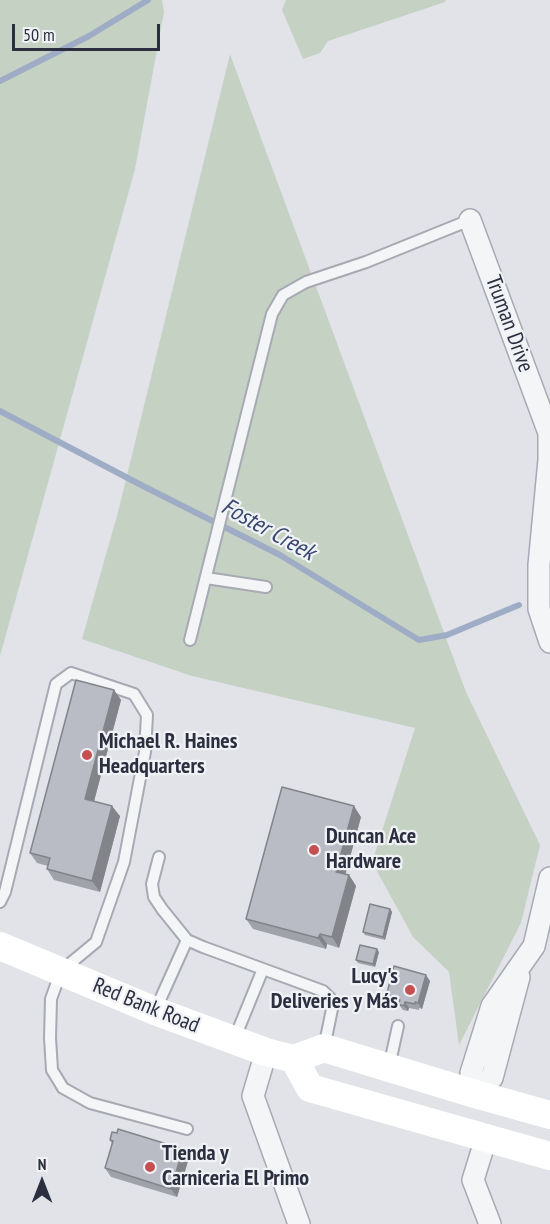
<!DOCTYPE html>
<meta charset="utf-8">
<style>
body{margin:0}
#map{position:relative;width:550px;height:1224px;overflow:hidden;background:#e1e3e9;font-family:"PT Sans Narrow",sans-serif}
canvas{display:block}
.north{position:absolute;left:12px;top:1152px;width:60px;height:60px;-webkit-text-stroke:4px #f1f2f6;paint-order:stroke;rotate:0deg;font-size:16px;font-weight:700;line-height:24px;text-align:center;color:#2b2f3f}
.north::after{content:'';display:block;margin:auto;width:21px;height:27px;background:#2b2f3f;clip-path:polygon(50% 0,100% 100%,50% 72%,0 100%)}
.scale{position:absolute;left:12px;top:24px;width:148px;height:27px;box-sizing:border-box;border:3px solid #2b2f3f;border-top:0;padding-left:8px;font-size:18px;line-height:21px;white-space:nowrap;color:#2b2f3f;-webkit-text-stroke:4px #f1f2f6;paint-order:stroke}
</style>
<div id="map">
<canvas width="550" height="1224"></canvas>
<div class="north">N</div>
<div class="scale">50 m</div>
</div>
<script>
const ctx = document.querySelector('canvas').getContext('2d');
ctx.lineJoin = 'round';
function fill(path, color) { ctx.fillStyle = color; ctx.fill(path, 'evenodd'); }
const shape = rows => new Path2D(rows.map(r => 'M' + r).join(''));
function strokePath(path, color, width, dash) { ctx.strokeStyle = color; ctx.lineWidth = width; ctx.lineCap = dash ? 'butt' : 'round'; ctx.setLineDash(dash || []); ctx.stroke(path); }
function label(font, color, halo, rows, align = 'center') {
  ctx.font = font + ' "PT Sans Narrow",sans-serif'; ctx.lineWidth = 4.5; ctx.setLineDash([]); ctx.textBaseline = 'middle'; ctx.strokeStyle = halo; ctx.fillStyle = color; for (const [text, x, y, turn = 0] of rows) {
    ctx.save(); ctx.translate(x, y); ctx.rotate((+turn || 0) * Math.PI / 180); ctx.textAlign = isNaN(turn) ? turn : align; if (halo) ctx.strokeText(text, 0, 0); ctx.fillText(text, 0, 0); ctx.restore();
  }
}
fill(shape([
 [0,0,162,0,164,12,135,169,0,656],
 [286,0,446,0,445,2,328,41,320,53,303,59,282,10],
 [230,54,466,692,540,845,521,923,459,1045,449,972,413,937,372,862,415,728,192,676,82,639,118,512]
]), '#c5d2c3');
strokePath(shape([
 [0,81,89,36,148,0],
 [0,411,143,486,280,555,419,640,447,635,519,605]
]), '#9facc6', 6);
const lane = shape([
 [206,578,266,587],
 [190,640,272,314,283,295,306,282,366,262,470,220],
 [159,857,152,884,154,897,162,909,187,940,203,947,323,991,330,998,332,1009,324,1048],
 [0,902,5,892,56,684,71,673,134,694,147,715,145,752,124,862,96,942,61,971,51,999,50,1038,52,1070,63,1088,90,1103,187,1129],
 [155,1011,187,940],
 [234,1040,263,969],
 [389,1067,398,1026]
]);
const street = shape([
 [470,220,549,433,549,460,539,565,539,609,550,642],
 [266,1052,253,1096,299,1224],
 [477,1087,492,1078,519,977],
 [475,1094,477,1087,471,1073,492,1006,534,946,550,878],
 [486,1138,473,1180,490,1224]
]);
strokePath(lane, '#a7a9b3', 14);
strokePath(street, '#a7a9b3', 24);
strokePath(lane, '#f4f5f7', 10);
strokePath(street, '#f4f5f7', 21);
strokePath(shape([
 [0,946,155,1011,266,1052,294,1059,324,1048,475,1094,550,1115],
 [294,1059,310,1088,550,1156]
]), '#fff', 28);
fill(shape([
 [114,690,121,700,94,801,120,816,100,892,54,880,47,869,48,866,37,863,30,853],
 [361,817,345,875,349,875,356,886,339,948,327,944,326,949,253,929,246,919],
 [390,909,392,912,385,940,365,935,363,932],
 [379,952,375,967,358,963,356,960],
 [430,981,422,1009,419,1008,419,1010,409,1008,408,1011,403,1010,399,1005,394,1003,387,993],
 [110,1140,189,1158,177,1197,111,1177,105,1168,112,1144]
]), '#9fa2a9');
fill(shape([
 [114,690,121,700,92,809,85,799],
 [112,806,120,816,100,892,92,881],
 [354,806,361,817,343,883,336,872],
 [349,875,356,886,339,948,332,937],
 [390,909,392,912,385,940,383,937],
 [320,934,327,944,326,949,318,938],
 [377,949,379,952,375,967,373,964],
 [426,975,430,981,422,1009,418,1003],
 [405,1002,409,1008,408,1011,404,1006],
 [183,1149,189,1158,177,1197,171,1189]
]), '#82848a');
const building = shape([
 [76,680,114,690,85,799,112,806,92,881,47,869,50,858,30,853,76,680],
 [282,787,354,806,336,872,349,875,332,937,320,934,318,938,246,919,282,787],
 [370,904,390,909,383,937,363,932,370,904],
 [360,945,377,949,373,964,356,960,360,945],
 [394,966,426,975,418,1003,415,1002,415,1004,405,1002,404,1006,398,1004,400,1000,390,997,390,994,387,993,394,966],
 [118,1129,183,1149,171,1189,105,1168,113,1141,110,1140,112,1132,117,1133,118,1129]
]);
fill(building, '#b9bcc5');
strokePath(building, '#82848a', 1.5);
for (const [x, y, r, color] of [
 [87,755,6,"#c45051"],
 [314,850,6,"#c45051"],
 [410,990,6,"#c45051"],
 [150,1167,6,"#c45051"]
]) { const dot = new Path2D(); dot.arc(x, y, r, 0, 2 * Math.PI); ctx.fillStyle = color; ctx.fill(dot); strokePath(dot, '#f1f2f6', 2); }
label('22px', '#2b2f3f', '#f1f2f6', [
 ["Truman Drive",509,324,70],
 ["Red Bank Road",146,1006,22]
]);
label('bold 22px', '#2b2f3f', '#f1f2f6', [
 ["Michael R. Haines",99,742],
 ["Headquarters",99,767],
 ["Duncan Ace",326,837],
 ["Hardware",326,862],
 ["Lucy's",398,977,"right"],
 ["Deliveries y Más",398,1002,"right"],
 ["Tienda y",162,1154],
 ["Carniceria El Primo",162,1179]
], 'left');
label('italic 24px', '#384970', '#f1f2f6', [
 ["Foster Creek",268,530,29]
]);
</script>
